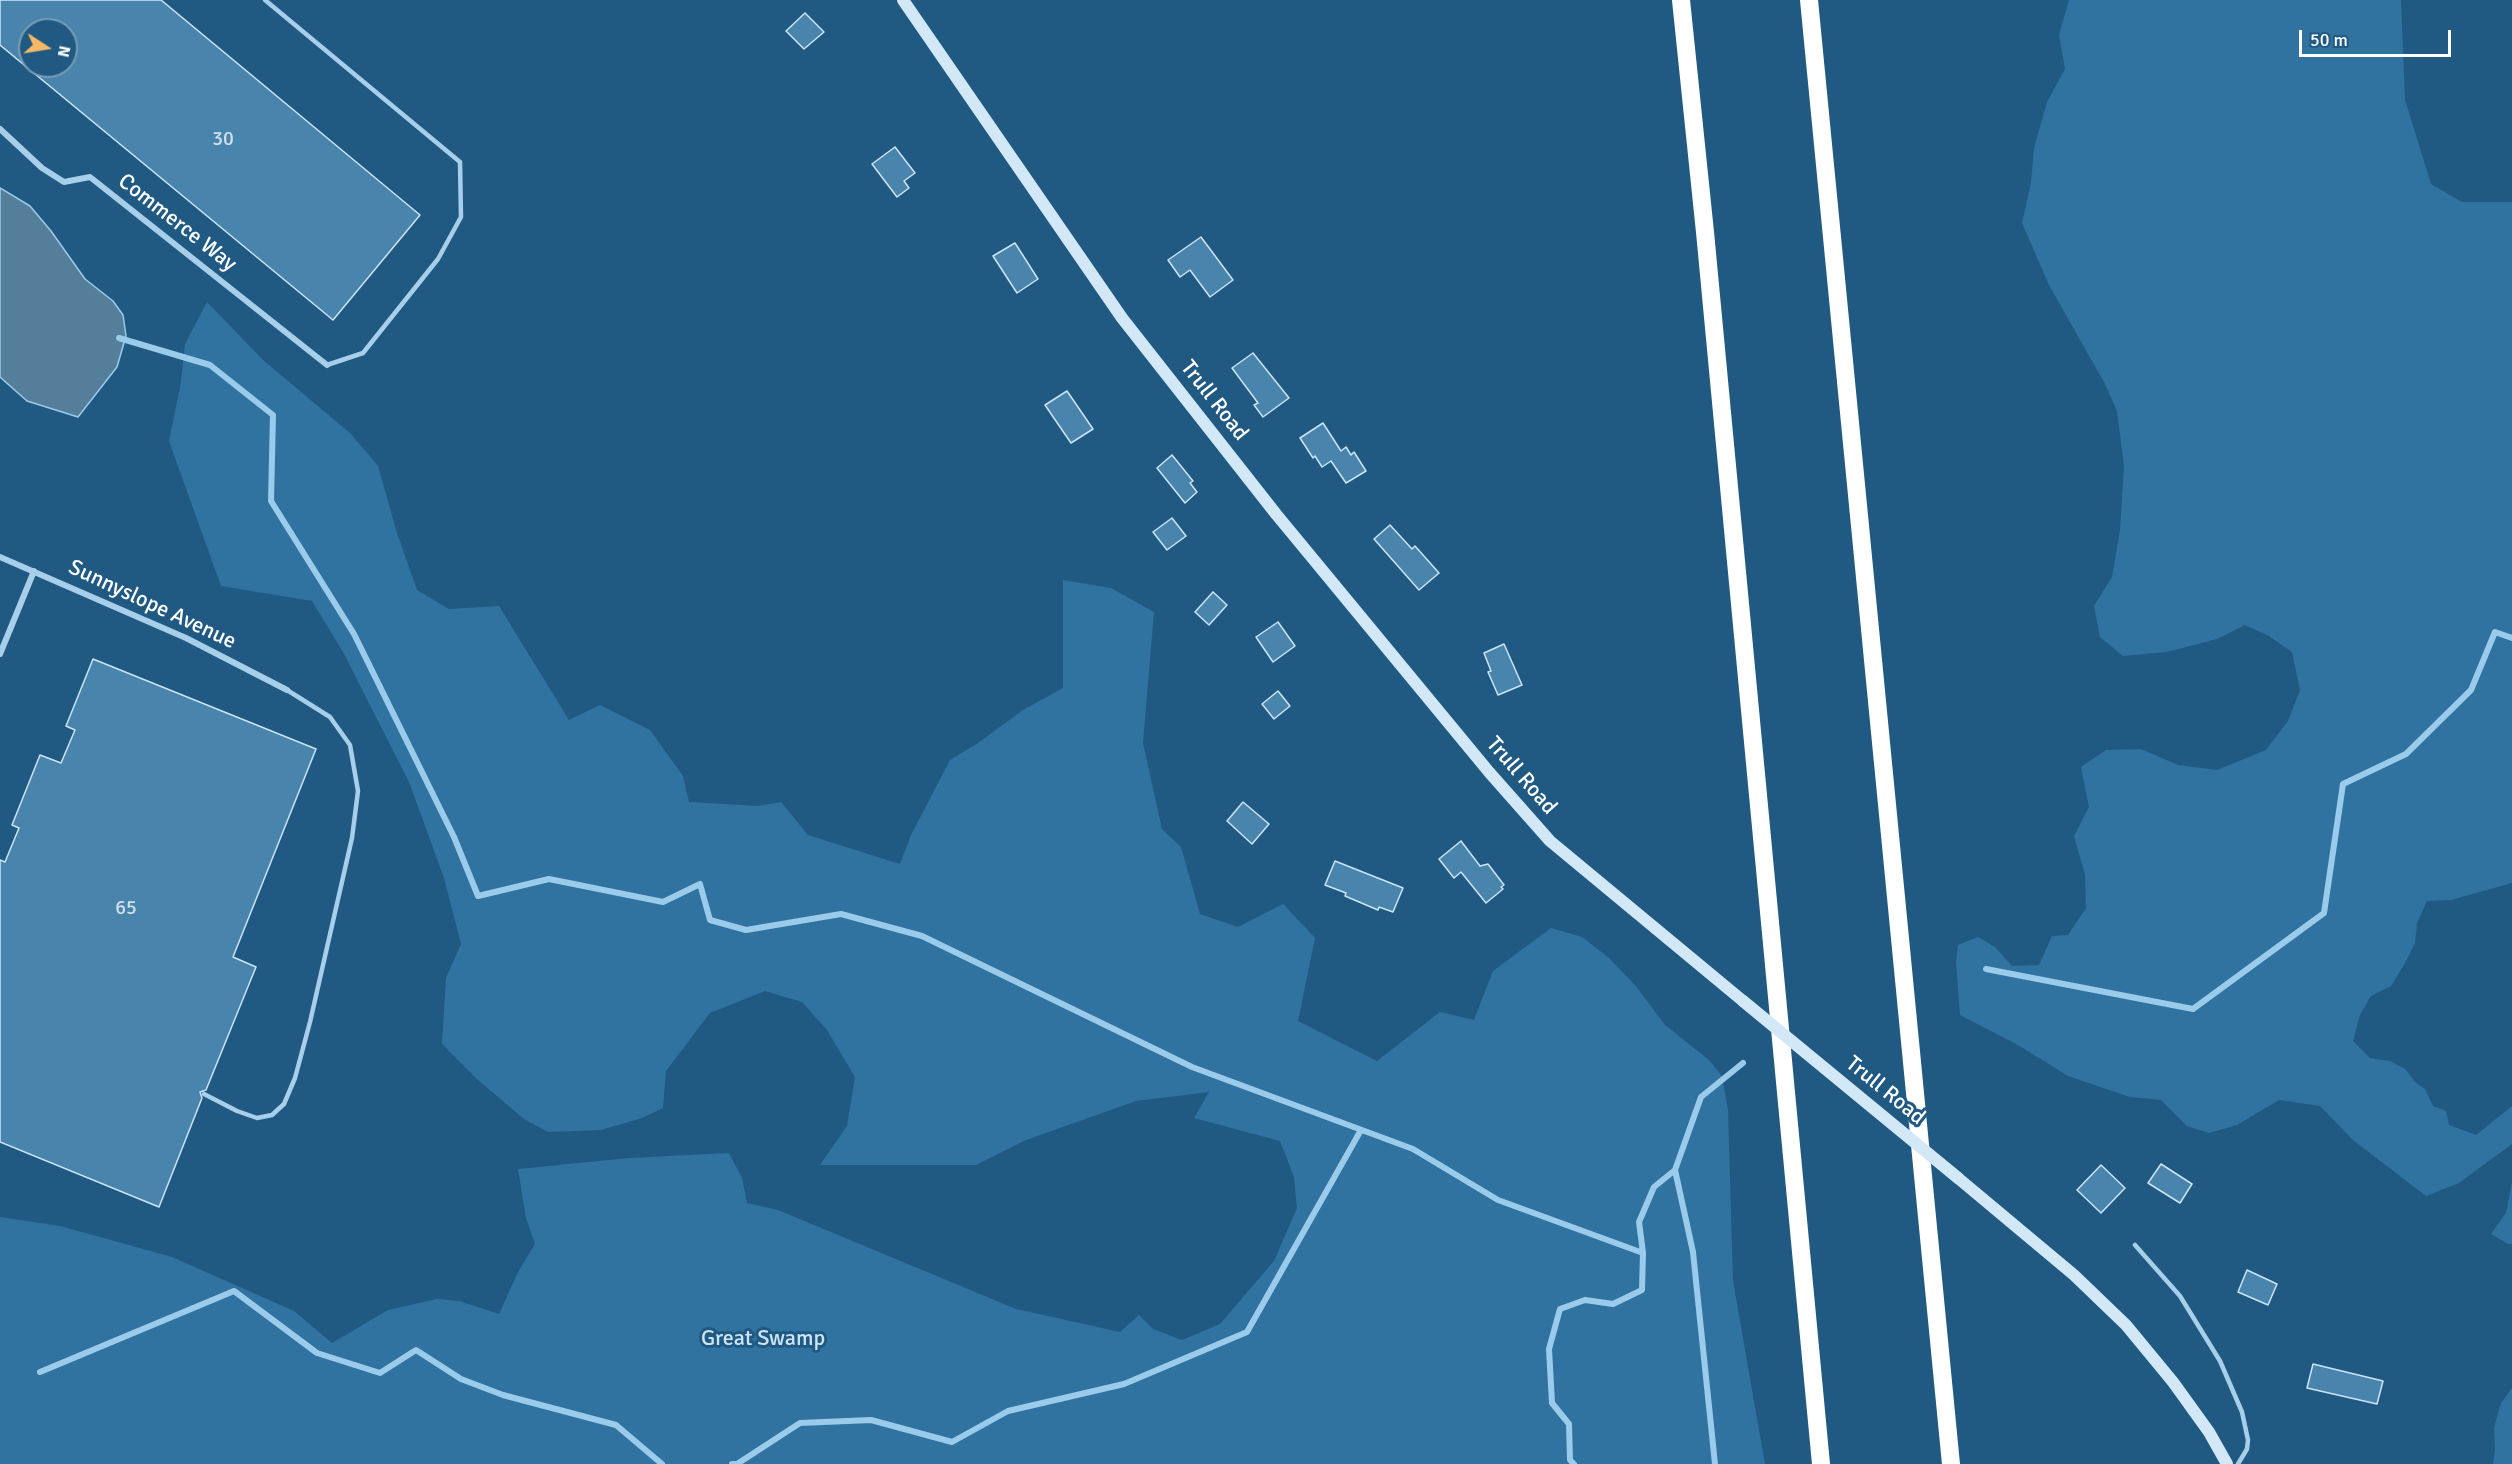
<!DOCTYPE html>
<style>
body{margin:0}
#map{position:relative;width:2512px;height:1464px;overflow:hidden;background:#205a83;font-family:Signika,sans-serif}
canvas{display:block}
.north{position:absolute;left:18px;top:18px;width:60px;height:60px;box-sizing:border-box;background:#205a83;border:2px solid #799cb5;border-radius:50%;rotate:102deg;font-size:16px;font-weight:700;line-height:24px;text-align:center;color:#fff}
.north::after{content:'';display:block;margin:auto;width:21px;height:27px;background:#f7b868;clip-path:polygon(50% 0,100% 100%,50% 72%,0 100%)}
.scale{position:absolute;left:2299px;top:30px;width:152px;height:27px;box-sizing:border-box;border:3px solid #fff;border-top:0;padding-left:8px;font-size:18px;line-height:21px;white-space:nowrap;color:#fff;-webkit-text-stroke:4px #205a83;paint-order:stroke}
</style>
<div id="map">
<canvas width="2512" height="1464"></canvas>
<div class="north">N</div>
<div class="scale">50 m</div>
</div>
<script>
const ctx = document.querySelector('canvas').getContext('2d');
ctx.lineJoin = 'round';
function fill(path, color) { ctx.fillStyle = color; ctx.fill(path, 'evenodd'); }
const shape = rows => new Path2D(rows.map(r => 'M' + r).join(''));
function strokePath(path, color, width, dash) { ctx.strokeStyle = color; ctx.lineWidth = width; ctx.lineCap = dash ? 'butt' : 'round'; ctx.setLineDash(dash || []); ctx.stroke(path); }
function label(font, color, halo, rows, align = 'center') {
  ctx.font = font + ' Signika,sans-serif'; ctx.lineWidth = 6; ctx.setLineDash([]); ctx.textBaseline = 'middle'; ctx.strokeStyle = halo; ctx.fillStyle = color; for (const [text, x, y, turn = 0] of rows) {
    ctx.save(); ctx.translate(x, y); ctx.rotate((+turn || 0) * Math.PI / 180); ctx.textAlign = isNaN(turn) ? turn : align; if (halo) ctx.strokeText(text, 0, 0); ctx.fillText(text, 0, 0); ctx.restore();
  }
}
fill(shape([
 [2069,0,2401,0,2405,100,2431,184,2462,202,2512,202,2512,883,2451,900,2427,901,2417,923,2415,943,2405,963,2391,986,2371,996,2360,1015,2353,1041,2370,1058,2390,1061,2405,1069,2416,1083,2425,1089,2433,1106,2446,1111,2449,1125,2476,1135,2512,1106,2512,1144,2459,1183,2426,1196,2353,1140,2320,1106,2279,1100,2237,1125,2209,1133,2187,1126,2161,1100,2130,1097,2068,1076,2018,1045,1960,1015,1956,962,1958,945,1978,937,1995,947,2012,966,2039,965,2052,936,2068,935,2086,908,2085,875,2074,836,2089,807,2081,767,2106,750,2141,749,2178,765,2217,770,2266,750,2288,721,2300,690,2292,652,2269,636,2245,625,2217,639,2167,652,2123,656,2100,637,2094,606,2112,577,2120,530,2124,466,2117,411,2105,384,2049,285,2022,223,2031,183,2034,148,2047,102,2065,69,2059,35],
 [207,302,263,360,350,433,378,466,397,533,417,590,449,609,499,606,569,720,600,705,650,730,683,776,689,802,758,806,781,802,808,835,900,864,911,835,950,760,978,743,1023,710,1063,688,1063,580,1111,588,1154,612,1143,743,1162,829,1181,847,1200,914,1238,927,1283,904,1315,938,1298,1021,1377,1061,1440,1012,1474,1020,1493,971,1551,928,1582,937,1609,958,1635,985,1665,1025,1709,1060,1722,1076,1728,1110,1733,1281,1765,1464,0,1464,0,1217,60,1226,172,1257,294,1311,332,1343,388,1310,437,1299,459,1301,499,1314,518,1272,535,1244,526,1218,518,1169,629,1158,729,1153,742,1178,747,1203,778,1210,1016,1309,1120,1332,1139,1315,1153,1329,1182,1340,1220,1324,1274,1261,1297,1208,1294,1177,1280,1141,1194,1118,1209,1092,1136,1101,1026,1140,976,1165,820,1165,847,1126,855,1077,827,1030,802,1002,765,991,710,1013,666,1071,663,1108,642,1118,601,1130,548,1132,524,1119,478,1080,442,1044,446,978,461,944,444,878,409,782,343,652,312,601,221,586,169,441,181,382,185,344],
 [2512,1182,2512,1244,2508,1244,2491,1234,2506,1213],
 [2512,1388,2512,1464,2493,1464,2495,1450,2494,1428,2501,1403]
]), '#3073a0');
const water = shape([
 [0,188,30,206,51,231,85,279,113,301,123,315,126,336,117,367,78,417,27,401,0,377,0,188]
]);
fill(water, '#557e9b');
strokePath(water, '#9bcbea', 1.5);
strokePath(shape([
 [119,338,210,365,273,415,271,501,354,634,454,837,478,896,549,879,663,902,700,884,710,920,746,930,841,914,922,936,1192,1067,1413,1149,1498,1200,1643,1253],
 [1986,969,2193,1009,2324,913,2343,784,2406,754,2471,690,2495,632,2512,638],
 [1675,1170,1693,1252,1715,1464],
 [40,1372,234,1291,317,1353,380,1373,416,1350,461,1379,503,1395,616,1425,662,1464],
 [732,1464,737,1464,800,1423,871,1420,952,1442,1008,1411,1124,1384,1247,1332,1361,1130],
 [1574,1464,1570,1460,1569,1424,1552,1403,1549,1349,1560,1309,1585,1300,1613,1304,1642,1290,1643,1253,1639,1222,1654,1187,1675,1170,1701,1097,1743,1063]
]), '#9bcbea', 6);
const building = shape([
 [0,0,161,0,420,215,333,320,0,45,0,0],
 [30,30,66,30,66,66,30,66,30,30],
 [805,13,824,32,804,49,786,31,805,13],
 [895,147,915,173,904,181,909,188,897,197,872,164,895,147],
 [1201,237,1233,280,1210,297,1190,270,1180,277,1168,260,1201,237],
 [1015,243,1038,279,1017,293,993,256,1015,243],
 [1253,353,1289,398,1263,417,1254,405,1258,403,1232,368,1253,353],
 [1067,391,1093,429,1071,443,1045,405,1067,391],
 [1323,423,1341,451,1346,447,1351,455,1354,452,1366,471,1346,483,1331,461,1322,467,1315,456,1313,458,1300,438,1323,423],
 [1172,455,1193,481,1190,483,1197,492,1185,503,1157,468,1172,455],
 [1172,518,1186,536,1167,550,1153,532,1172,518],
 [1390,525,1412,549,1415,546,1439,573,1419,590,1374,539,1390,525],
 [1213,592,1227,605,1209,625,1195,612,1213,592],
 [1278,622,1295,646,1273,662,1256,637,1278,622],
 [1504,644,1522,685,1498,695,1488,672,1491,671,1484,653,1504,644],
 [93,659,316,749,233,957,256,967,206,1090,200,1092,202,1098,159,1207,0,1142,0,860,5,862,19,828,12,825,40,755,61,763,75,730,66,726,93,659],
 [1278,691,1290,706,1274,719,1262,704,1278,691],
 [1243,802,1269,824,1252,844,1227,821,1243,802],
 [1461,841,1480,866,1488,864,1504,885,1501,887,1503,889,1486,903,1461,872,1454,878,1439,859,1461,841],
 [1335,861,1403,888,1393,912,1379,907,1378,910,1345,896,1346,893,1325,885,1335,861],
 [2161,1164,2192,1184,2180,1203,2148,1183,2161,1164],
 [2101,1165,2125,1188,2101,1213,2077,1190,2101,1165],
 [2247,1270,2277,1284,2268,1305,2238,1292,2247,1270],
 [2313,1364,2383,1381,2377,1404,2307,1388,2313,1364]
]);
fill(building, '#4884ac');
strokePath(building, '#cbe5f7', 1.5);
strokePath(shape([
 [265,0,460,162,461,217,438,259,363,353,327,365],
 [204,1094,237,1111,257,1118,272,1115,284,1104,295,1078,310,1022,352,838,358,791,350,745,330,717,287,690],
 [2135,1245,2180,1296,2220,1361,2242,1412,2248,1440,2247,1449,2238,1464]
]), '#a7cfe9', 4.5);
strokePath(shape([
 [0,129,42,168,64,182,90,177,327,365],
 [0,557,186,638,287,690],
 [0,654,34,571]
]), '#a7cfe9', 6);
strokePath(shape([
 [903,0,1122,318,1276,514,1489,772,1550,841,1743,1001],
 [1958,1178,2074,1275,2126,1325,2173,1382,2209,1432,2227,1464]
]), '#d2e8f7', 12);
strokePath(shape([
 [1681,0,1705,232,1821,1464],
 [1809,0,1951,1464]
]), '#fff', 18);
strokePath(shape([
 [1743,1001,1958,1178]
]), '#d2e8f7', 12);
label('20px', '#d1e0ea', null, [
 ["30",223,140],
 ["65",126,909]
]);
label('22px', '#fff', '#205a83', [
 ["Commerce Way",177,223,38],
 ["Trull Road",1214,401,52],
 ["Sunnyslope Avenue",152,605,25],
 ["Trull Road",1521,776,49],
 ["Trull Road",1885,1091,39]
]);
label('22px', '#cbe5f7', '#205a83', [
 ["Great Swamp",763,1339]
]);
</script>
